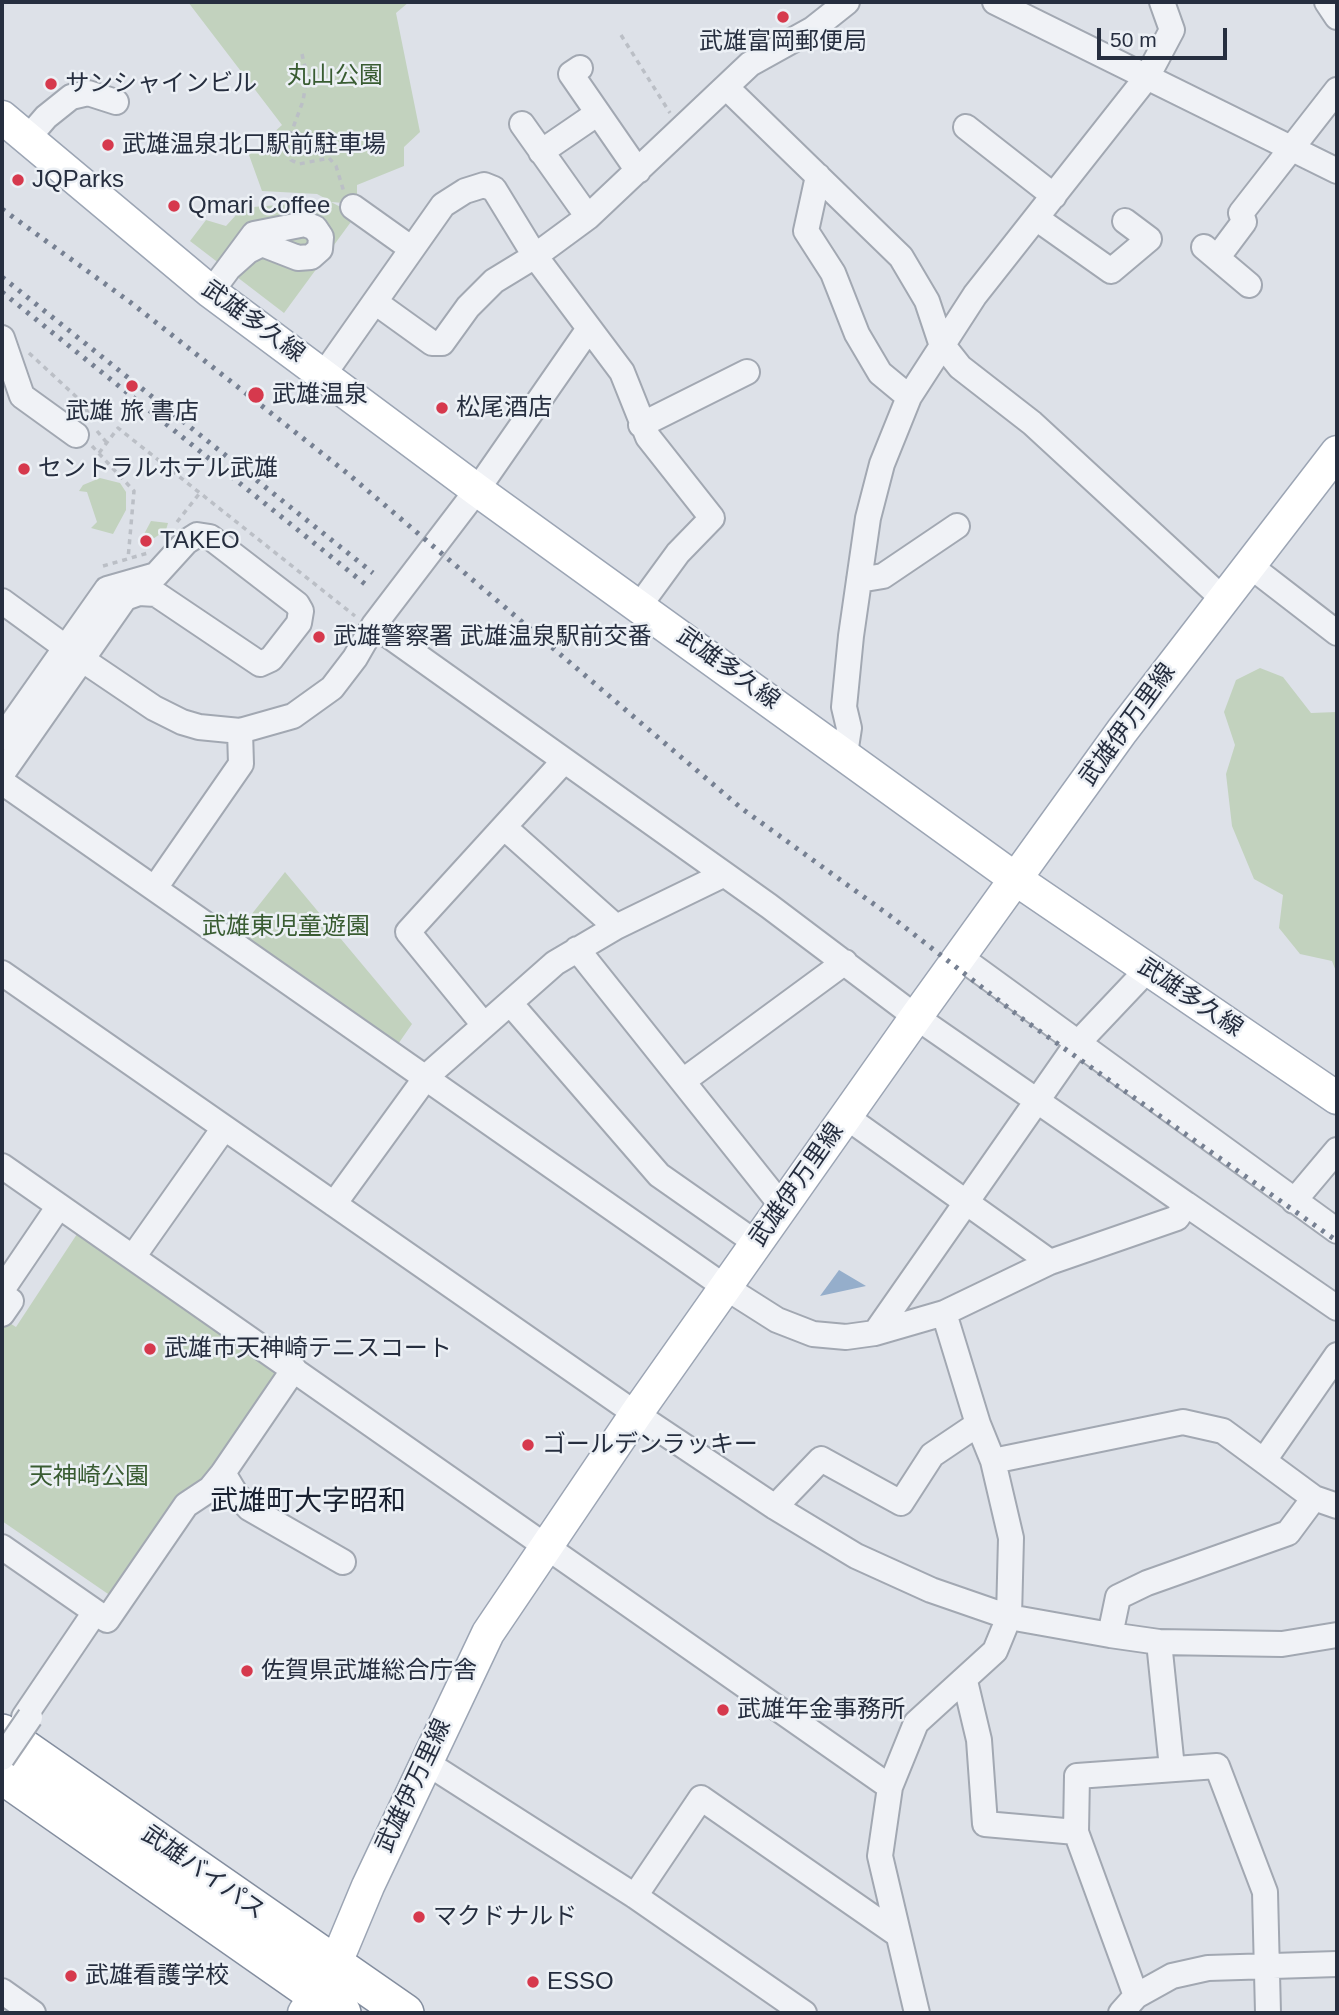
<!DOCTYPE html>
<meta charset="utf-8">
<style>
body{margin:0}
#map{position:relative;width:1339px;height:2015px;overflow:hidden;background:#dde1e8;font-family:Helvetica,sans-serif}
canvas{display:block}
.frame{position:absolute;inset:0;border:4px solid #262e3f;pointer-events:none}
.scale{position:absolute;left:1097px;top:28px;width:130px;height:32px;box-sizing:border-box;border:4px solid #262e3f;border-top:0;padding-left:9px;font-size:21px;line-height:24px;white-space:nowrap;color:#262e3f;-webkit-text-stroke:5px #ecf0f5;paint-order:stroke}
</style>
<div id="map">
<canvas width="1339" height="2015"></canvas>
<div class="frame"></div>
<div class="scale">50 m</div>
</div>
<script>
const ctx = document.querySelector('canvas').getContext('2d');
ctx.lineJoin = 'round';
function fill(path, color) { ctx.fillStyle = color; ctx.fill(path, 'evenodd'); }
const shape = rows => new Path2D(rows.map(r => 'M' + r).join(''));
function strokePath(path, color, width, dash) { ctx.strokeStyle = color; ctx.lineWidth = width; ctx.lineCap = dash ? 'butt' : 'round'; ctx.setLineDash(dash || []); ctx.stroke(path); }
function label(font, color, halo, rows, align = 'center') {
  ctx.font = font + ' Helvetica,"Noto Sans JP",sans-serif'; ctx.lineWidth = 5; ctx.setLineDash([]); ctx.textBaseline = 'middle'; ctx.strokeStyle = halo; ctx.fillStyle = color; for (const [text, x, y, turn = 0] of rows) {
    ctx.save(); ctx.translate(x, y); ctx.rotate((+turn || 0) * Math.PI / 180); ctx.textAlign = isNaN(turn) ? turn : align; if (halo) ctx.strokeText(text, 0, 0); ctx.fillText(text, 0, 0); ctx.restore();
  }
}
fill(shape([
 [188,2,409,2,396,13,420,132,404,147,404,166,357,185,357,204,331,202,356,215,284,313,190,241,206,220,226,226,236,215,253,207,330,201,317,194,262,191,249,155,282,125],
 [100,478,120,483,126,492,126,510,113,534,91,528,97,522,87,492,79,491,83,485],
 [151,521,168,523,166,530,144,545,142,538],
 [1260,668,1283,677,1311,713,1337,712,1337,974,1332,961,1300,954,1279,928,1283,895,1254,879,1232,826,1226,774,1235,745,1224,712,1236,680],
 [285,872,412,1024,396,1047,236,934],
 [79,1231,284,1371,209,1481,111,1596,2,1521,2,1331,8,1322,16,1327]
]), '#c2d2be');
fill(shape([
 [839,1270,866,1286,820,1296]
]), '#95aecb');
const minor = shape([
 [995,2,1337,171],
 [1327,2,1337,17],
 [580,68,571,74,638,171],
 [726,87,901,257,927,301,941,343,960,367,1032,423,1222,598],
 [522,124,588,217],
 [966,127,1054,196],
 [27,139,46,117,71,97,88,93,116,102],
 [541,152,598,113],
 [818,176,806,231,833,273,857,334,880,373,909,397],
 [353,207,412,249],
 [1036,218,1111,271,1149,239,1125,221],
 [1204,247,1249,285],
 [1217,258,1244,222,1241,213,1337,90],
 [211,292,254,234,305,224,315,228,321,237,320,249,311,257,298,258,262,244,248,251,230,267],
 [2,338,22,396,76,435],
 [324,374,443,205,465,191,484,185,494,189,535,256,494,281,468,307,442,343,432,343,375,302],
 [641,425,747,372],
 [1249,565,1337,633],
 [859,580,883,576,957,526],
 [2,601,80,658,154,708,182,722,199,727,240,731,293,716,332,688,355,658,374,625,477,490,588,330],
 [640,605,678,553,712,518,648,437,622,372,535,256,588,217,750,64,813,29,847,2],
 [374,625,769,906,916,1017,1186,1204],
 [2,738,107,589,156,575,186,542,197,535,210,537,297,604,301,611,299,623,271,659,260,664,156,594,139,593,125,598,2,774],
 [845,754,849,728,844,707,851,636,868,518,882,464,909,397,975,295,1147,77,1172,30,1162,2],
 [2,782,725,1287,777,1320,813,1334,846,1337,875,1333,1076,1045,1148,969],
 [505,828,616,927],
 [155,888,241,764,240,731],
 [577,949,782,1206],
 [960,957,1337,1231],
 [2,973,636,1414,775,1507,856,1556,931,1590,1009,1617,1110,1635,1159,1642,1282,1644,1337,1635],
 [510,1003,659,1175,756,1243],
 [484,1025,408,932,564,761],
 [683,1081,845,962],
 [845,1116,1050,1262],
 [2,1166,890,1787],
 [1294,1201,1337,1150],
 [334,1204,427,1076,555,963,616,927,723,875],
 [133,1257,224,1128],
 [2,1290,59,1206],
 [944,1313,1050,1262,1177,1218,1186,1204,1337,1308],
 [2,1314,11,1301,6,1297],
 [875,1333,944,1313,978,1424],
 [1265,1459,1337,1355],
 [993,1461,1183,1422,1223,1431,1314,1498,1337,1506],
 [223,1473,235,1493,249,1508,343,1562],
 [775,1507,821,1459,901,1503,932,1455,978,1424,993,1461,1011,1538,1009,1617,995,1651,916,1723,890,1787,880,1856,917,2013],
 [2,1547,107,1620,186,1505,210,1489,223,1473,294,1369],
 [1110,1635,1118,1597,1147,1583,1288,1533,1314,1498],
 [1159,1642,1172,1768],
 [965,1681,979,1740,985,1824,1076,1832],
 [24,1717,91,1618],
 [427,1763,635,1896,804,2013],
 [635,1896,701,1798,897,1934],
 [2,1991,33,2013],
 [1136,1996,1076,1832,1077,1776,1217,1766,1265,1892,1268,2013],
 [1121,2013,1136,1996,1172,1976,1208,1968,1337,1964]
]);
const major = shape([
 [2,117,211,292,477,490,1017,880,1337,1098],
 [304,2013,335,1965,368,1886,488,1633,636,1414,916,1017,1122,731,1337,452]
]);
const highway = shape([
 [2,1733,405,2013],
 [2,1775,342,2013]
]);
strokePath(minor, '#a2a8b2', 28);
strokePath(major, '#9ca5b4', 35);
strokePath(highway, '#848e9f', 40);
strokePath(shape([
 [285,2,285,4],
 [621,35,670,113],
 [302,54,307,76,303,101,287,144,291,160,299,164,329,158,336,166,344,192],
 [315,205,327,204,334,208],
 [29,353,83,403,92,421],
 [97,431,107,443],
 [92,446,134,491,128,559],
 [99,453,118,428,355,616],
 [177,522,199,494],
 [103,566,148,553]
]), '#bbbfc6', 3.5, [5, 5]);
strokePath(minor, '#f0f2f6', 24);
strokePath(major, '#fff', 32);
strokePath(highway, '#fff', 37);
strokePath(shape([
 [2,209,130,302,347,473,741,808,893,918,1024,1020,1337,1241],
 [2,277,373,573],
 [2,292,365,584]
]), '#768092', 5, [3.5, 7]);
const minorBridge = shape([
 [2,1758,30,1717]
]);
strokePath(minorBridge, '#a2a8b2', 28, []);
strokePath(minorBridge, '#f0f2f6', 24);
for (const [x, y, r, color] of [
 [783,17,7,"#d6394d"],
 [51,84,7,"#d6394d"],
 [108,145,7,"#d6394d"],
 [18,180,7,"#d6394d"],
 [174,206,7,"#d6394d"],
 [132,386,7,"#d6394d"],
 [256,395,9,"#d6394d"],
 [442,408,7,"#d6394d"],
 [24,469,7,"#d6394d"],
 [146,541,7,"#d6394d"],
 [319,637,7,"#d6394d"],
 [150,1349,7,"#d6394d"],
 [528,1445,7,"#d6394d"],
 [247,1671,7,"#d6394d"],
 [723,1710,7,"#d6394d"],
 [419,1917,7,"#d6394d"],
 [71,1976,7,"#d6394d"],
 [533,1982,7,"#d6394d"]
]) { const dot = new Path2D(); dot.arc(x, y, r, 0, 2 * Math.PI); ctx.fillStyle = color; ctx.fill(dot); strokePath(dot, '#ecf0f5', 2.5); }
label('24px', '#262e3f', '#ecf0f5', [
 ["武雄富岡郵便局",783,42,"center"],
 ["サンシャインビル",65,84],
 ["武雄温泉北口駅前駐車場",122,145],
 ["JQParks",32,180],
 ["Qmari Coffee",188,206],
 ["武雄温泉",272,395],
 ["松尾酒店",456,408],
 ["武雄 旅 書店",132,412,"center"],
 ["セントラルホテル武雄",38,469],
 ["TAKEO",160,541],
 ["武雄警察署 武雄温泉駅前交番",333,637],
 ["武雄市天神崎テニスコート",164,1349],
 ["ゴールデンラッキー",542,1445],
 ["佐賀県武雄総合庁舎",261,1671],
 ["武雄年金事務所",737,1710],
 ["マクドナルド",433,1917],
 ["武雄看護学校",85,1976],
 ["ESSO",547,1982]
], 'left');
label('24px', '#395c32', '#ecf0f5', [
 ["丸山公園",335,76],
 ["武雄東児童遊園",286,927],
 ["天神崎公園",89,1477]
]);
label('24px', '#262e3f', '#ecf0f5', [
 ["武雄多久線",253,322,36],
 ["武雄多久線",728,669,36],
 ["武雄伊万里線",1128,725,-54],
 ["武雄多久線",1190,998,34],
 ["武雄伊万里線",797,1185,-55],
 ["武雄伊万里線",414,1786,-65],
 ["武雄バイパス",203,1873,35]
]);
label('28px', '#182030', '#ecf0f5', [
 ["武雄町大字昭和",308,1502]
]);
</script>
